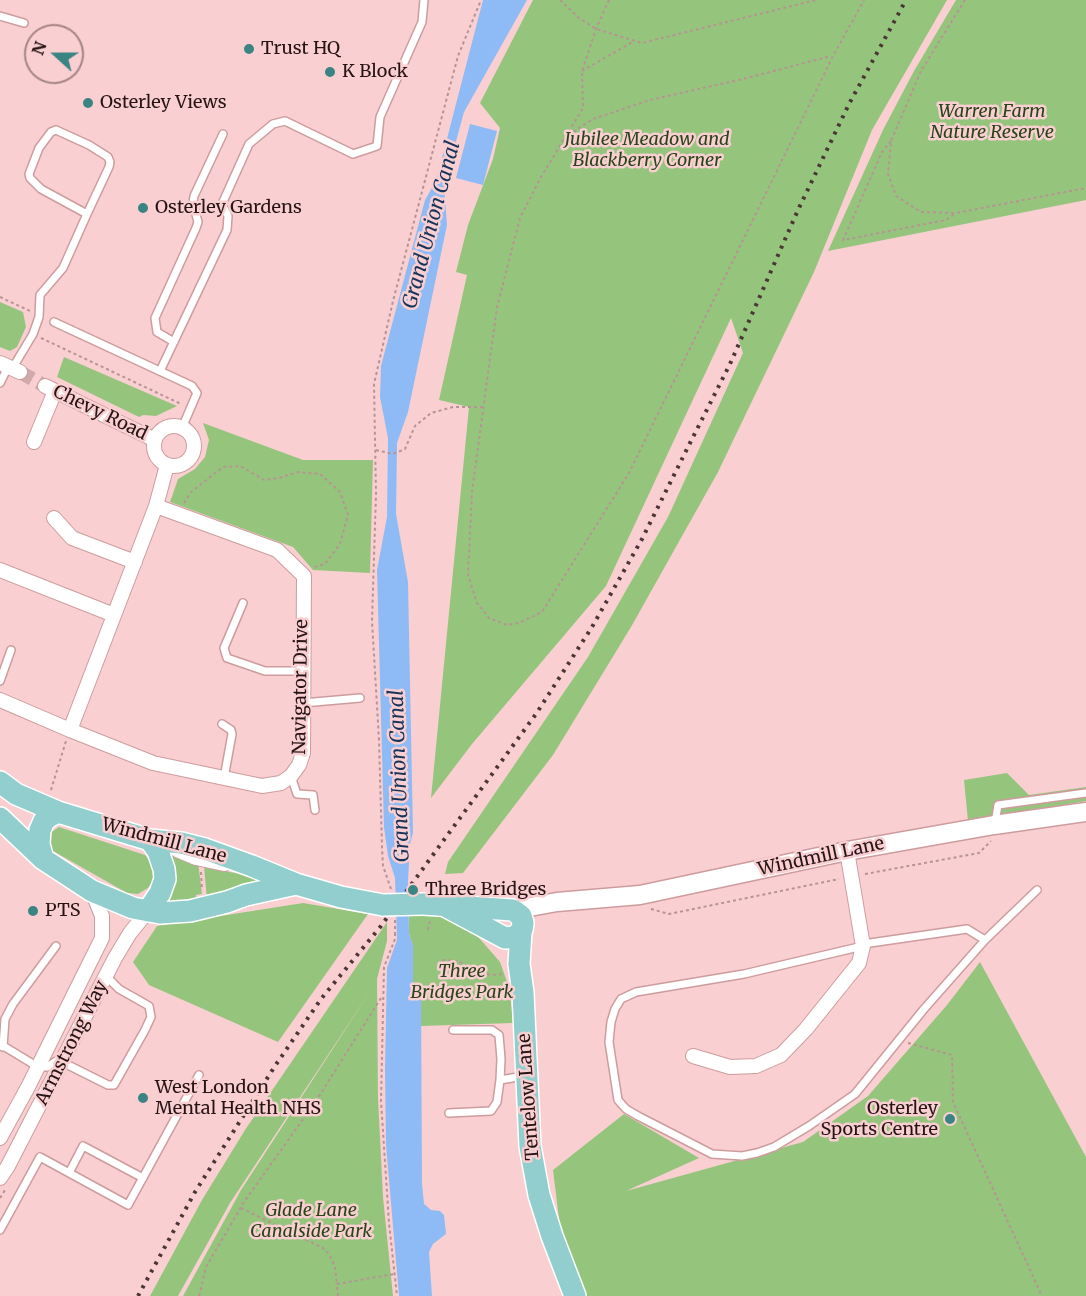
<!DOCTYPE html>
<style>
body{margin:0}
#map{position:relative;width:1086px;height:1296px;overflow:hidden;background:#f9cfd1;font-family:Merriweather,serif}
canvas{display:block}
.north{position:absolute;left:24px;top:24px;width:60px;height:60px;box-sizing:border-box;background:#f9cfd1;border:2px solid #a58486;border-radius:50%;rotate:291deg;font-size:16px;font-weight:700;line-height:24px;text-align:center;color:#261415}
.north::after{content:'';display:block;margin:auto;width:21px;height:27px;background:#3b8484;clip-path:polygon(50% 0,100% 100%,50% 72%,0 100%)}
</style>
<div id="map">
<canvas width="1086" height="1296"></canvas>
<div class="north">N</div>
</div>
<script>
const ctx = document.querySelector('canvas').getContext('2d');
ctx.lineJoin = 'round';
function fill(path, color) { ctx.fillStyle = color; ctx.fill(path, 'evenodd'); }
const shape = rows => new Path2D(rows.map(r => 'M' + r).join(''));
function strokePath(path, color, width, dash) { ctx.strokeStyle = color; ctx.lineWidth = width; ctx.lineCap = dash ? 'butt' : 'round'; ctx.setLineDash(dash || []); ctx.stroke(path); }
function label(font, color, halo, rows, align = 'center') {
  ctx.font = font + ' Merriweather,serif'; ctx.lineWidth = 5; ctx.setLineDash([]); ctx.textBaseline = 'middle'; ctx.strokeStyle = halo; ctx.fillStyle = color; for (const [text, x, y, turn = 0] of rows) {
    ctx.save(); ctx.translate(x, y); ctx.rotate((+turn || 0) * Math.PI / 180); ctx.textAlign = isNaN(turn) ? turn : align; if (halo) ctx.strokeText(text, 0, 0); ctx.fillText(text, 0, 0); ctx.restore();
  }
}
fill(shape([
 [533,0,947,0,872,130,814,272,718,472,631,627,553,755,463,873,445,874,448,862,588,657,668,517,743,353,731,318,606,586,472,744,431,798,469,407,439,400,467,275,456,272,468,225,493,159,500,128,480,103],
 [956,0,1086,0,1086,200,828,251,883,130,914,71],
 [0,302,23,312,26,327,17,347,10,351,0,347],
 [64,357,177,406,156,416,143,415,139,417,57,377],
 [203,423,303,460,373,460,370,573,313,570,293,547,170,502,178,479,195,469,205,457,209,440],
 [1007,773,1029,795,1086,787,1086,801,968,821,964,780],
 [59,827,145,855,153,865,155,877,148,888,138,894,127,893,53,851,49,844,50,833],
 [169,852,198,862,202,894,196,895,196,899,163,902],
 [204,866,214,869,272,880,207,900],
 [303,903,368,914,278,1042,149,985,133,962,157,926],
 [409,913,431,914,462,923,480,939,500,962,510,990,513,1023,421,1026,421,995,413,994,413,946,409,933],
 [387,922,387,941,377,979,378,1098,383,1197,393,1296,183,1296,241,1190,371,990,230,1203,178,1296,150,1296,202,1200,245,1130],
 [980,962,1086,1157,1086,1296,586,1296,561,1235,553,1170,624,1114,699,1158,626,1191,803,1142,868,1096,947,1005]
]), '#95c57d');
fill(shape([
 [483,0,527,0,464,112,444,185,447,225,408,412,397,443,396,514,408,582,413,833,410,844,408,881,409,933,413,946,413,994,421,995,422,1184,424,1204,431,1210,440,1211,444,1215,446,1234,433,1244,429,1252,432,1296,399,1296,386,1145,385,1068,387,968,397,940,395,878,388,856,384,827,377,570,387,517,388,438,380,397,381,366,425,200,436,181],
 [470,124,497,131,483,185,456,178]
]), '#8ebbf5');
strokePath(shape([
 [20,372,45,386]
]), '#cfaaab', 14, [14, 7]);
const service = shape([
 [0,16,24,23],
 [54,322,192,386,197,393,182,428],
 [174,342,157,332,155,318,196,228,198,222,193,203,194,196,223,134],
 [12,369,33,334,39,317,40,295,63,268,87,214,109,167,110,162,108,157,89,145,56,130,51,132,39,148,29,174,30,178,41,189,87,214],
 [160,371,227,230,228,216,222,204,249,144,273,124,285,121,353,154,377,146,380,117,422,22,424,0],
 [0,383,8,367],
 [243,603,224,648,227,658,265,671,303,671],
 [0,681,11,650],
 [303,703,360,698],
 [222,724,231,730,232,734,224,778],
 [291,776,297,794,313,795,315,810],
 [995,823,998,805,1086,793],
 [985,940,1037,890],
 [863,944,967,929,985,940,924,1009,855,1094,809,1126,774,1147,757,1153,742,1156,712,1154,638,1116,626,1109,618,1100,609,1042,611,1022,615,1009,621,999,636,992,744,974,863,946],
 [453,1030,492,1030,499,1035,501,1059,500,1080],
 [0,1044,38,1067,47,1067,61,1058],
 [3,1047,5,1019,13,1004,56,946],
 [62,1062,108,1085,114,1085,145,1030,151,1017,149,1006,119,989,106,976],
 [449,1113,491,1111,497,1102,500,1080,524,1076],
 [69,1173,83,1146,143,1178],
 [0,1230,40,1157,128,1205,199,1075]
]);
const minor = shape([
 [0,363,20,372],
 [45,386,155,440],
 '154 446a20 20 0 1 1 40 0a20 20 0 1 1-40 0Z',
 [34,442,55,391],
 [156,506,277,550,304,576,303,753,299,765,291,776,281,783,262,786,153,763,70,730,156,506,167,465],
 [54,518,72,538,135,562],
 [0,570,114,615],
 [0,700,70,730],
 [177,850,196,858,224,864],
 [693,1056,730,1067,756,1066,781,1055,806,1029,859,963,863,946,847,851],
 [0,1138,28,1087,102,938,102,916,92,891],
 [0,1178,8,1166,115,958,130,933,148,911]
]);
const secondary = shape([
 [513,910,557,902,640,895,847,851,994,825,1086,812]
]);
const primary = shape([
 [0,782,16,794,58,812,150,840,181,843,205,849,252,866,296,884,341,897,383,905],
 [0,818,43,859,63,872,92,891,133,908,160,913,190,911,227,902,246,895,296,884],
 [43,859,39,844,40,830,44,821,50,816,58,812],
 [423,904,513,910,521,916,523,923,522,930,515,937,505,938,445,906],
 [148,911,160,893,165,879,164,869,158,851,150,840],
 [521,931,519,964,523,993,530,1146,539,1195,552,1236,575,1296]
]);
strokePath(service, '#ce9c9e', 10);
strokePath(minor, '#ce9c9e', 16);
strokePath(secondary, '#ce9c9e', 21);
strokePath(primary, '#fff', 24);
strokePath(shape([
 [560,0,579,18,596,29,642,43,816,0],
 [609,0,596,29,582,71,583,108,541,177,520,218,497,307,472,492,468,575,477,603,489,618,507,625,519,623,542,612,629,473,833,56,864,0],
 [965,0,921,71,891,141,888,174,896,196,921,212,956,213,1086,188],
 [582,71,634,41],
 [568,135,593,119,650,100,743,79,831,56],
 [891,141,882,152,843,240,946,220,956,213],
 [0,297,30,311],
 [41,338,181,404,181,405],
 [376,450,393,454,405,449,415,426,431,413,453,407,483,407],
 [184,503,191,492,223,467,240,466,264,480,279,478,298,472,320,474,340,492,348,515,340,544,325,564,314,567],
 [51,790,66,741],
 [201,872,202,890],
 [865,874,979,853,991,841],
 [391,889,383,866,382,847,379,740,372,621,376,494,374,384,393,301,458,56,481,0],
 [651,909,669,914,839,879],
 [428,930,430,921],
 [395,933,395,939,384,967,381,1101,389,1223,397,1296],
 [442,960,458,961,479,972,491,975,504,974],
 [908,1043,952,1055,953,1102,1042,1296],
 [0,1198,5,1190],
 [241,1208,323,1248,329,1254,335,1267,337,1284],
 [199,1296,206,1267,244,1202,316,1101,381,998],
 [338,1296,337,1284,394,1274]
]), '#b69495', 2, [3, 3]);
strokePath(service, '#fff', 7);
strokePath(minor, '#fff', 14);
strokePath(secondary, '#fff', 18);
strokePath(primary, '#92cece', 21);
strokePath(shape([
 [138,1296,195,1192,275,1066,321,999,381,926,536,714,592,627,642,539,690,443,730,364,798,210,849,104,906,0]
]), '#4c3536', 4, [3, 6]);
const primaryBridge = shape([
 [383,905,423,904]
]);
strokePath(primaryBridge, '#fff', 24, []);
strokePath(shape([
 [395,920,395,933]
]), '#b69495', 2, [3, 3]);
strokePath(primaryBridge, '#92cece', 21);
for (const [x, y, r, color] of [
 [249,49,6,"#3b8484"],
 [330,72,6,"#3b8484"],
 [88,103,6,"#3b8484"],
 [143,208,6,"#3b8484"],
 [413,890,6,"#3b8484"],
 [33,911,6,"#3b8484"],
 [143,1098,6,"#3b8484"],
 [950,1119,6,"#3b8484"]
]) { const dot = new Path2D(); dot.arc(x, y, r, 0, 2 * Math.PI); ctx.fillStyle = color; ctx.fill(dot); strokePath(dot, '#f9cfd1', 2); }
label('18px', '#261415', '#f9cfd1', [
 ["Trust HQ",261,49],
 ["K Block",342,72],
 ["Osterley Views",100,103],
 ["Osterley Gardens",155,208],
 ["Three Bridges",425,890],
 ["PTS",45,911],
 ["West London",155,1088],
 ["Mental Health NHS",155,1109],
 ["Osterley",938,1109,"right"],
 ["Sports Centre",938,1130,"right"]
], 'left');
label('italic 18px', '#294419', '#f9cfd1', [
 ["Warren Farm",992,112],
 ["Nature Reserve",992,133],
 ["Jubilee Meadow and",647,140],
 ["Blackberry Corner",647,161],
 ["Three",462,972],
 ["Bridges Park",462,993],
 ["Glade Lane",311,1211],
 ["Canalside Park",311,1232]
]);
label('18px', '#261415', '#f9cfd1', [
 ["Chevy Road",100,413,26],
 ["Navigator Drive",301,687,-89],
 ["Windmill Lane",164,841,15],
 ["Windmill Lane",821,857,-12],
 ["Armstrong Way",72,1043,-63],
 ["Tentelow Lane",529,1097,-94]
]);
label('italic 20px', '#16345a', '#f9cfd1', [
 ["Grand Union Canal",432,225,-75],
 ["Grand Union Canal",400,776,-92]
]);
</script>
